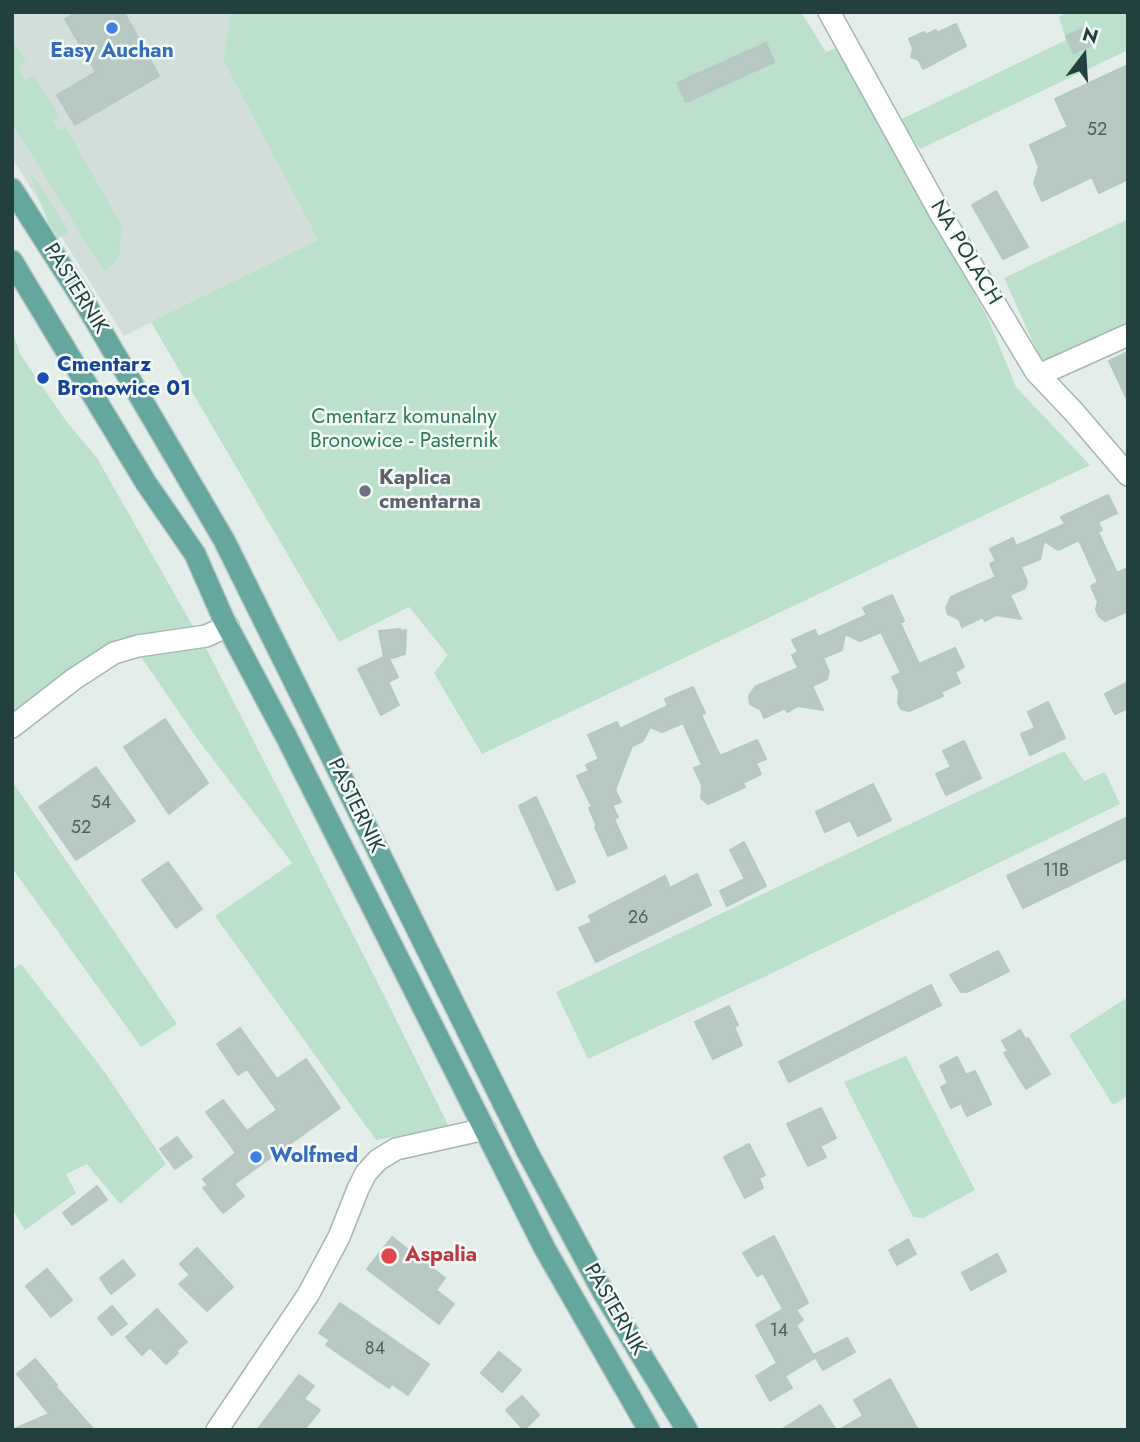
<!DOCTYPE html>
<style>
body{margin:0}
#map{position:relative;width:1140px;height:1442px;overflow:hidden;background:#e3eeeb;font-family:Jost,sans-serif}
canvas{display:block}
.frame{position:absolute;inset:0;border:14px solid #22403d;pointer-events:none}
.north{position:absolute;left:1049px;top:21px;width:70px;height:70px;-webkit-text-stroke:5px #f4faf8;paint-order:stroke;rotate:17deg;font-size:19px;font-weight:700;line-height:28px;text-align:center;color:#22403d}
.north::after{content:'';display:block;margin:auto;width:24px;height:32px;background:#22403d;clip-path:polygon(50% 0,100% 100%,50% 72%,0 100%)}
</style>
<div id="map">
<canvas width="1140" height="1442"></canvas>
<div class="frame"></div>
<div class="north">N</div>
</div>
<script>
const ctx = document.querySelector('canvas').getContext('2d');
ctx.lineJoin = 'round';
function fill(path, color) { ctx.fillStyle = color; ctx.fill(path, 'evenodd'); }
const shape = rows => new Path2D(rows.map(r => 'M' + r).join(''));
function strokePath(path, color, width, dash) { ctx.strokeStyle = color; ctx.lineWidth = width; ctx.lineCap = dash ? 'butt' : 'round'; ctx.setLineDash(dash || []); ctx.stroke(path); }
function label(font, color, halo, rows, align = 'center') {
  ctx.font = font + ' Jost,sans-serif'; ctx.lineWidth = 5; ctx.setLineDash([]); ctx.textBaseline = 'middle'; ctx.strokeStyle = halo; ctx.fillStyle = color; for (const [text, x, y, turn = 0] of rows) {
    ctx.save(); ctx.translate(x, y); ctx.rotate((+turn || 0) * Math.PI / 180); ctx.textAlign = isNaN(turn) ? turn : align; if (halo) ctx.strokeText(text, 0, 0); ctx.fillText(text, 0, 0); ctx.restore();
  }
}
fill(shape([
 [12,12,231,12,223,60,318,240,124,336,12,158]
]), '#d1deda');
fill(shape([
 [231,12,801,12,826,52,836,48,987,316,1016,387,1090,465,482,754,434,673,448,655,409,607,339,642,151,322,318,240,223,60],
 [1069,12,1128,12,1128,50,920,149,900,120,1066,40,1059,17],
 [12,40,26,61,18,66,25,80,34,76,59,116,53,120,60,131,66,128,122,226,119,257,106,271,104,271,12,123],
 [30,176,36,180,67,229,67,233,58,238,48,222],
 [1128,219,1128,343,1050,380,1004,278],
 [12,330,20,354,66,421,97,458,194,628,126,641,89,656,12,713],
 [205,646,384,995,449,1127,376,1140,215,916,292,863,196,737,139,654],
 [1064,751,1084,781,1105,772,1120,804,764,977,588,1059,556,992],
 [12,781,177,1024,141,1047,12,868],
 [21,964,104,1071,166,1164,120,1204,87,1164,66,1174,76,1193,25,1230,12,1209,12,970],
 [1128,997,1128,1096,1113,1105,1069,1035],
 [906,1056,975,1190,923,1218,913,1217,844,1082]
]), '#bbe0cb');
const building = shape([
 [77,12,124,12,159,76,75,125,57,95,96,72,65,19,77,12],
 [956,24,966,46,923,69,919,60,911,57,913,48,909,39,924,32,925,35,936,30,937,33,956,24],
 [1084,28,1092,45,1074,53,1066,36,1084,28],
 [766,43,774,62,686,102,677,83,766,43],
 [1128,65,1128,179,1099,193,1092,177,1042,201,1034,183,1039,167,1030,145,1068,127,1055,99,1128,65],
 [996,191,1028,247,1003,259,972,205,996,191],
 [1128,352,1128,401,1109,361,1128,352],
 [1108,495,1117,513,1098,522,1102,530,1098,532,1117,573,1128,568,1128,611,1105,621,1099,616,1096,609,1098,602,1091,586,1098,582,1079,540,1058,550,1044,541,1040,559,1021,567,1027,582,1025,588,1010,595,1021,619,996,615,985,621,983,617,962,627,959,619,948,614,946,608,951,597,996,577,990,564,996,561,990,549,1013,538,1016,546,1065,524,1061,517,1108,495],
 [892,595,904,621,900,623,919,664,955,648,964,667,955,672,960,683,941,692,943,696,909,711,901,709,898,703,899,691,892,677,901,673,881,632,860,641,845,634,842,650,823,658,829,672,827,679,812,686,823,710,798,706,787,712,785,708,764,718,761,710,750,704,749,696,755,687,798,668,792,655,798,652,792,640,815,630,818,637,867,615,863,608,892,595],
 [400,629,400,631,406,630,405,654,389,659,398,677,388,682,399,705,381,715,358,669,384,657,379,631,400,629],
 [1128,682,1128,708,1115,714,1105,694,1128,682],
 [693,687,705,713,701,715,720,756,757,740,766,759,756,763,761,774,743,783,745,787,708,804,701,798,702,785,694,768,702,765,683,723,662,732,650,727,643,741,632,746,615,790,621,802,612,805,618,817,614,819,627,848,608,856,595,827,597,826,589,808,592,807,577,776,589,771,586,765,599,759,588,735,617,722,620,729,642,718,668,706,665,699,693,687],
 [1048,702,1065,738,1030,755,1021,734,1035,728,1028,712,1048,702],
 [165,719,208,783,169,814,124,747,165,719],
 [964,741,981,778,946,795,936,774,951,767,943,751,964,741],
 [96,767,135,821,76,860,39,807,96,767],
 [873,784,891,820,858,836,850,820,825,832,816,812,873,784],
 [536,797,575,882,557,890,519,806,536,797],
 [1128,817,1128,857,1023,908,1007,876,1128,817],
 [744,842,766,886,727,906,720,891,745,879,730,850,744,842],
 [168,862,202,909,176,928,142,880,168,862],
 [697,874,711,905,596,962,579,928,592,922,589,916,665,876,670,888,697,874],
 [998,951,1009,971,967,992,961,992,950,975,998,951],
 [931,985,941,1005,789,1082,779,1062,931,985],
 [729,1006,738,1025,734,1027,742,1045,713,1059,695,1022,729,1006],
 [240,1028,277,1079,306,1059,340,1108,234,1184,244,1196,223,1213,203,1188,208,1185,203,1179,236,1153,206,1112,223,1100,247,1131,277,1110,247,1069,238,1075,217,1044,240,1028],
 [1020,1030,1026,1040,1028,1038,1050,1074,1026,1089,1004,1053,1008,1051,1002,1041,1020,1030],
 [957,1057,966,1075,975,1071,991,1104,967,1116,961,1103,951,1108,941,1087,948,1083,940,1066,957,1057],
 [821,1108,836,1138,820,1146,826,1157,808,1166,787,1124,821,1108],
 [177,1137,192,1157,175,1169,160,1149,177,1137],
 [749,1144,765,1175,759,1178,763,1188,745,1198,724,1157,749,1144],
 [97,1186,107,1200,72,1225,63,1213,97,1186],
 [774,1236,808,1303,796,1310,803,1320,796,1325,815,1358,785,1376,792,1388,770,1401,756,1376,777,1363,756,1325,783,1309,763,1273,757,1276,743,1253,774,1236],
 [392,1237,445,1278,436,1290,454,1304,439,1324,367,1269,392,1237],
 [908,1239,916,1254,897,1265,889,1250,908,1239],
 [197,1248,233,1287,207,1311,179,1284,190,1275,180,1264,197,1248],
 [997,1254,1006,1271,971,1290,962,1273,997,1254],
 [123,1260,135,1275,111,1294,100,1278,123,1260],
 [47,1269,72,1300,51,1317,26,1286,47,1269],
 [340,1303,429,1364,408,1395,392,1384,389,1388,326,1345,330,1340,319,1333,340,1303],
 [112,1306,127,1324,112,1335,98,1318,112,1306],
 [157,1309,187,1342,176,1351,178,1353,166,1364,150,1347,142,1355,126,1337,157,1309],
 [847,1338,855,1352,823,1370,814,1355,847,1338],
 [499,1352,521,1370,502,1392,481,1373,499,1352],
 [35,1359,57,1385,55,1386,94,1430,12,1430,49,1414,17,1374,35,1359],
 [299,1375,314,1386,304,1399,320,1410,304,1430,257,1430,299,1375],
 [890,1379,918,1430,839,1430,863,1416,854,1400,890,1379],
 [522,1396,539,1415,524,1430,506,1410,522,1396],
 [820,1405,836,1430,781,1430,820,1405]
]);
fill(building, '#b8c9c4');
strokePath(building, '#b5c8c3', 2);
const street = shape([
 [829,12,939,211,1036,372,1074,412,1128,475],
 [1039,375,1128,335],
 [12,727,74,679,114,653,138,646,206,636,228,626],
 [217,1430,308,1295,339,1237,358,1189,366,1173,378,1160,396,1149,485,1129]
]);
const primary = shape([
 [12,189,85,303,224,540,527,1151,603,1292,687,1430],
 [12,261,146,483,195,554,223,618,287,738,545,1249,649,1430]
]);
strokePath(street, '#a5b6b3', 24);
strokePath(primary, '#c1cac9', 24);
strokePath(street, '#fff', 21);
strokePath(primary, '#65a69f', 21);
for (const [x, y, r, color] of [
 [112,28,7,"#3f7fe0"],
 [43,378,7,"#1a4fb4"],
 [365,491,7,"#6b7280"],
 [256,1157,7,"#3f7fe0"],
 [389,1256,9,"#e0444e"]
]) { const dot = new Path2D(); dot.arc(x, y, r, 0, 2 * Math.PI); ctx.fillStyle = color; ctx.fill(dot); strokePath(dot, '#f4faf8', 2.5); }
label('18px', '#48625f', null, [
 ["52",1097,131],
 ["54",101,804],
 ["52",81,829],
 ["11B",1056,872],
 ["26",638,919],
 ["14",779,1332],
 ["84",375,1350]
]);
label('bold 21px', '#366cbe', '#f4faf8', [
 ["Easy Auchan",112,52],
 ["Wolfmed",270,1157,"left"]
]);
label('21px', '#22403d', '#f4faf8', [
 ["NA POLACH",965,253,59],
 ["PASTERNIK",75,289,58],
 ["PASTERNIK",355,806,64],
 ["PASTERNIK",614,1310,60]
]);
label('bold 21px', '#164399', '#f4faf8', [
 ["Cmentarz",57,366],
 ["Bronowice 01",57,390]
], 'left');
label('21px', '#297a55', '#f4faf8', [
 ["Cmentarz komunalny",404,418],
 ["Bronowice - Pasternik",404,442]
]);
label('bold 21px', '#5b616d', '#f4faf8', [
 ["Kaplica",379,479],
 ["cmentarna",379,503]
], 'left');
label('bold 21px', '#be3a42', '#f4faf8', [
 ["Aspalia",405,1256]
], 'left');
</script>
